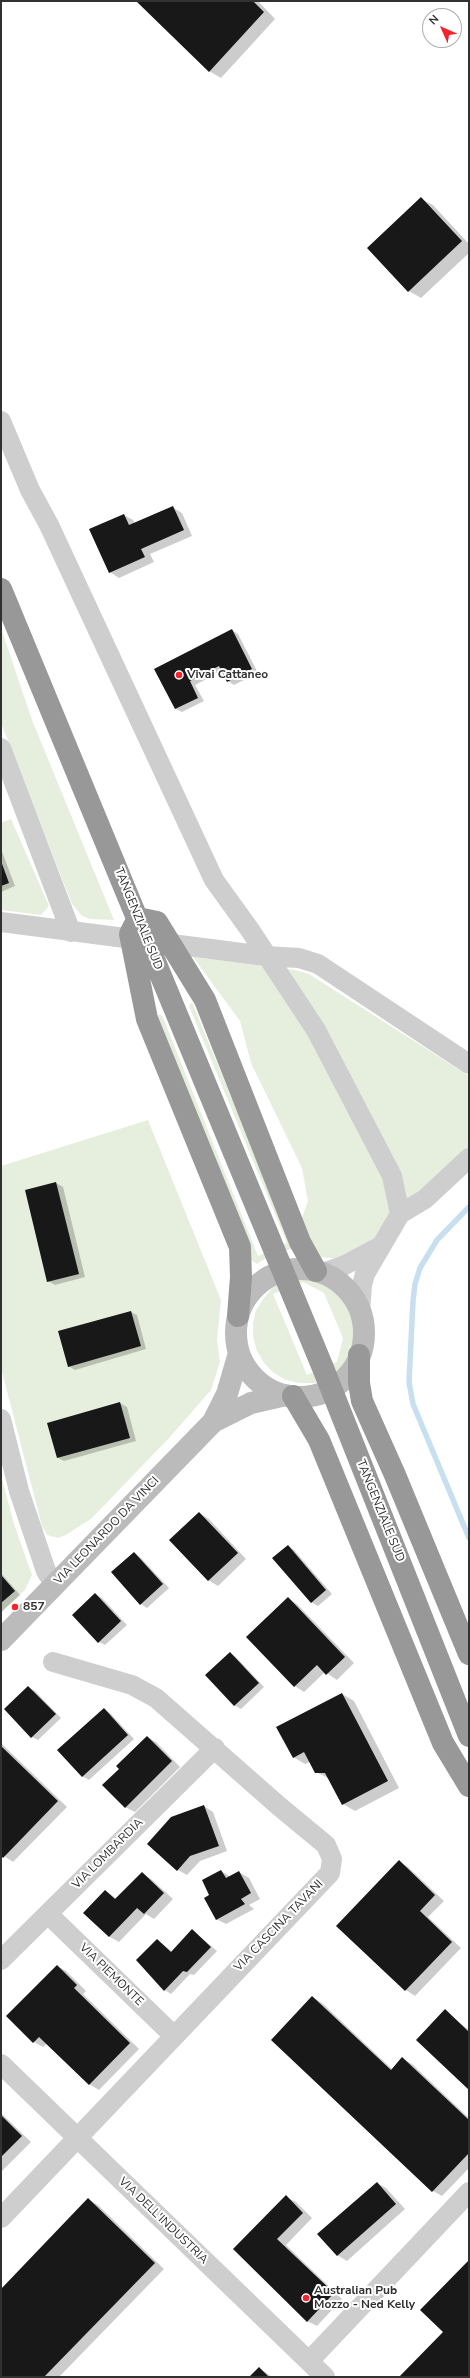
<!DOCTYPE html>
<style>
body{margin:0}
#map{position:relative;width:470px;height:2378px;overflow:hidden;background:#fff;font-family:"Nunito Sans",sans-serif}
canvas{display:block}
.frame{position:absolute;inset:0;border:2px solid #313131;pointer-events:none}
.north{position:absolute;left:422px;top:8px;width:40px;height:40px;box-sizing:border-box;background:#fff;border:1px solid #adadad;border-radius:50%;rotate:315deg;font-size:11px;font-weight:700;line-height:16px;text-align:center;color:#313131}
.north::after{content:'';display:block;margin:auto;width:14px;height:18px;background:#f7232c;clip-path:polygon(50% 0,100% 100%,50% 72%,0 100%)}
</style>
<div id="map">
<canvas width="470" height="2378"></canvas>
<div class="frame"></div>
<div class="north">N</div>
</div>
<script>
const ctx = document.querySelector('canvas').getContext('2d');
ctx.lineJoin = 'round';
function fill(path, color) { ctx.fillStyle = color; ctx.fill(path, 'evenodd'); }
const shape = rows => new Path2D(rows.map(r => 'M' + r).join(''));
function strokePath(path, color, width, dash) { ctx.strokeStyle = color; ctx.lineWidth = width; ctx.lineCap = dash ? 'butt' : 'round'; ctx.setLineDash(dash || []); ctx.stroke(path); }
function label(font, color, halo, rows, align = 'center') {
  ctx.font = font + ' "Nunito Sans",sans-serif'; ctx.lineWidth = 4; ctx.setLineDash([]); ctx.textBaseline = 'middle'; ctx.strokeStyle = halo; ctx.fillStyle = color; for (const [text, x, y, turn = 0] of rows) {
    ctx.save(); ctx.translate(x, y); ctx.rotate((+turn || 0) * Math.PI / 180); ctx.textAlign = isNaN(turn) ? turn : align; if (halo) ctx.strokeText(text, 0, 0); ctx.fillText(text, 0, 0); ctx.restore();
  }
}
fill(shape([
 [1,628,32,720,114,920,90,919,82,916,72,904,1,723],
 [11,819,49,906,41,915,1,910,1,823],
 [193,957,295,970,309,974,469,1076,469,1151,363,1253,345,1259,319,1257,300,1223,308,1201,302,1168,251,1063,240,1021],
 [192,1002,293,1248,266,1258,257,1264,251,1260,156,1015,162,1015,258,1256,287,1243,189,1006],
 [148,1120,221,1300,217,1340,220,1362,211,1390,170,1437,92,1518,66,1535,58,1538,47,1535,42,1526,1,1368,1,1166],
 [299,1277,313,1277,327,1280,339,1287,349,1297,356,1309,360,1322,360,1336,356,1350,349,1362,339,1372,327,1379,314,1383,299,1383,286,1380,274,1373,264,1363,257,1351,253,1337,253,1323,256,1310,264,1298,273,1287,285,1280],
 [303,1282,324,1293,343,1338,337,1362,307,1375,273,1294],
 [1,1475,14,1524,32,1575,25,1590,1,1613]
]), '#e6efde');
fill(shape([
 [138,1,258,1,275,19,221,78,209,71],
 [421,199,433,205,469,244,469,253,421,298,409,291,368,248],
 [172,507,182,513,192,536,150,554,154,562,119,578,110,572,124,515,133,520,135,524],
 [232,630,238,634,258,673,234,685,228,681,222,671,195,685,204,701,182,712,176,709,156,669],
 [1,849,15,886,1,892],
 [56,1183,63,1187,85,1277,55,1285,48,1281],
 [131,1312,137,1315,146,1349,75,1370,68,1366],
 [120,1403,127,1407,136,1441,64,1461,58,1458],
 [199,1513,209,1519,246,1559,218,1586,208,1580],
 [288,1546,294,1550,332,1594,318,1606,311,1602],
 [134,1553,140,1557,169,1588,147,1608,141,1604,112,1573],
 [1,1573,20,1595,1,1612],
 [96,1594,102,1598,127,1625,105,1645,99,1642],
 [288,1598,297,1604,354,1663,337,1680,325,1672,304,1692,295,1686,247,1637],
 [230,1653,236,1657,264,1687,241,1709,234,1705],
 [28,1687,35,1691,61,1718,38,1740,32,1737],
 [342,1694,354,1701,399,1788,355,1811,343,1804,330,1779,316,1772,310,1762,305,1764,293,1757],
 [104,1709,110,1713,134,1739,89,1780,82,1776],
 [147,1737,156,1742,180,1767,135,1812,125,1807,120,1769],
 [1,1743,67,1807,13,1862,1,1854],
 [204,1806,213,1812,227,1851,200,1861,187,1875,178,1870],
 [399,1862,408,1867,444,1901,428,1917,461,1948,415,1996,406,1990,338,1926],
 [221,1871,231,1877,239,1872,249,1878,260,1899,249,1905,254,1909,226,1924,216,1919,211,1895],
 [142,1873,151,1879,173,1899,154,1919,146,1914,119,1942,110,1937,85,1913,106,1891,117,1899],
 [192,1930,217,1951,194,1975,190,1974,171,1994,165,1990,157,1940,173,1952],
 [57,1966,66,1971,86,1991,83,1994,139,2049,99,2090,89,2084,47,2043,43,2047,34,2042],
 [312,1997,322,2003,392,2069,403,2059,412,2064,469,2118,469,2168,442,2196,433,2191],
 [445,2011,469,2030,469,2088],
 [1,2113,31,2142,1,2172],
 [377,2183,386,2188,405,2209,347,2261,337,2255],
 [286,2197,296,2202,312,2218,286,2245,342,2299,317,2326,307,2321,235,2249],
 [89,2200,98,2205,164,2269,59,2377,1,2377,1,2290],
 [259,2368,268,2374,272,2377,251,2377]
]), '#0003');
strokePath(shape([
 [469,1207,437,1240,420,1268,415,1284,413,1301,409,1382,413,1404,469,1538]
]), '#c8dff0', 5.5);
fill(shape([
 [136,1,253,1,264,12,209,72],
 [421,197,462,241,408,292,367,248],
 [173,506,184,530,141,549,145,557,109,573,89,529,124,514,129,525],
 [232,629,252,669,227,682,219,666,190,681,198,698,175,709,154,669],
 [1,861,9,883,1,886],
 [56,1182,79,1274,47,1282,25,1190],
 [131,1311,141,1346,68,1367,58,1331],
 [120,1402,130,1438,57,1458,47,1423],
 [199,1512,238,1553,208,1581,169,1540],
 [288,1545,326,1590,311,1603,272,1558],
 [134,1552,163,1584,140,1605,111,1572],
 [1,1575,15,1591,1,1603],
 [95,1593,121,1621,98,1643,72,1615],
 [288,1597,345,1657,326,1675,317,1665,294,1687,246,1637],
 [230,1652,259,1683,234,1706,205,1675],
 [28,1686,56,1714,31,1738,4,1709],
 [342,1693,388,1781,342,1805,325,1773,315,1773,304,1752,293,1758,276,1727],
 [104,1708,128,1735,82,1777,57,1750],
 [147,1736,172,1761,125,1808,102,1785,119,1769,116,1766],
 [1,1746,58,1801,3,1858,1,1856],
 [204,1805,219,1846,190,1856,177,1871,147,1844,171,1817],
 [399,1860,435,1895,420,1911,452,1942,405,1991,336,1926],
 [221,1870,226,1878,239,1871,251,1893,241,1899,245,1904,216,1920,204,1898,209,1895,202,1880],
 [142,1872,164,1893,144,1914,137,1908,109,1937,83,1913,105,1890,115,1899],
 [192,1929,211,1947,187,1972,183,1971,164,1991,136,1960,157,1939,171,1952],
 [57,1965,77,1985,74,1988,130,2043,89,2085,39,2037,33,2043,6,2016],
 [312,1996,391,2070,402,2057,469,2120,469,2153,432,2192,271,2040],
 [445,2009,469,2032,469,2090,416,2040],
 [1,2115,22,2136,1,2157],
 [377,2182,396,2204,337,2256,317,2234],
 [286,2195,303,2213,277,2239,334,2293,307,2322,233,2249],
 [88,2198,155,2263,44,2377,1,2377,1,2289],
 [469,2260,469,2377,399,2377,443,2332,420,2310],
 [259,2367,269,2377,249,2377]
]), '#181818');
strokePath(shape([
 [1,421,30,490,49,525,214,880,250,930,316,1030,392,1176,400,1214,365,1274,362,1285,360,1312],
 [1,748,71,932],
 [1,922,265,956,299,958,318,964,469,1064],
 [400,1214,425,1199,469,1158],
 [323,1273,343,1266,381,1246],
 [1,1419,19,1491,46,1571,55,1585],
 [48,1914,174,2036],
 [1,1960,215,1748],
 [1,2064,325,2377],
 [1,2218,330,1873,332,1859,326,1845,280,1807,156,1698,132,1685,53,1662],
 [309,2361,469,2192]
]), '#cecece', 20);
strokePath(shape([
 '236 1333a64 64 0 1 1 128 0a64 64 0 1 1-128 0Z',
 [213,1422,251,1403,286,1395],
 [1,1640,213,1422,227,1394,239,1353]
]), '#bbb', 22);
strokePath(shape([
 [1,589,323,1368,469,1736],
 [138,918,130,934,147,1019,240,1247,241,1277,238,1316],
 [138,918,157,922,205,1000,300,1242,316,1271],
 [359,1355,359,1383,362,1401,395,1475,469,1654],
 [293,1396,319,1440,443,1743,469,1786]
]), '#989898', 22);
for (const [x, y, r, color] of [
 [179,675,4,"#f7232c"],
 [15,1607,4,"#f7232c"],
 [306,2298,4,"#f7232c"]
]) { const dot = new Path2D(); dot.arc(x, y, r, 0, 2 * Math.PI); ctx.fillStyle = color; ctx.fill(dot); strokePath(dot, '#fff', 1.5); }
label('bold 12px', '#313131', '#fff', [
 ["Vivai Cattaneo",187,675],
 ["857",23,1607],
 ["Australian Pub",314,2291],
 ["Mozzo - Ned Kelly",314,2305]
], 'left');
label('12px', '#313131', '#fff', [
 ["TANGENZIALE SUD",138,919,68],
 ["TANGENZIALE SUD",380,1511,68],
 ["VIA LEONARDO DA VINCI",107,1531,-46],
 ["VIA LOMBARDIA",108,1854,-45],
 ["VIA CASCINA TAVANI",279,1926,-46],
 ["VIA PIEMONTE",111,1975,44],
 ["VIA DELL'INDUSTRIA",163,2221,44]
]);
</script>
